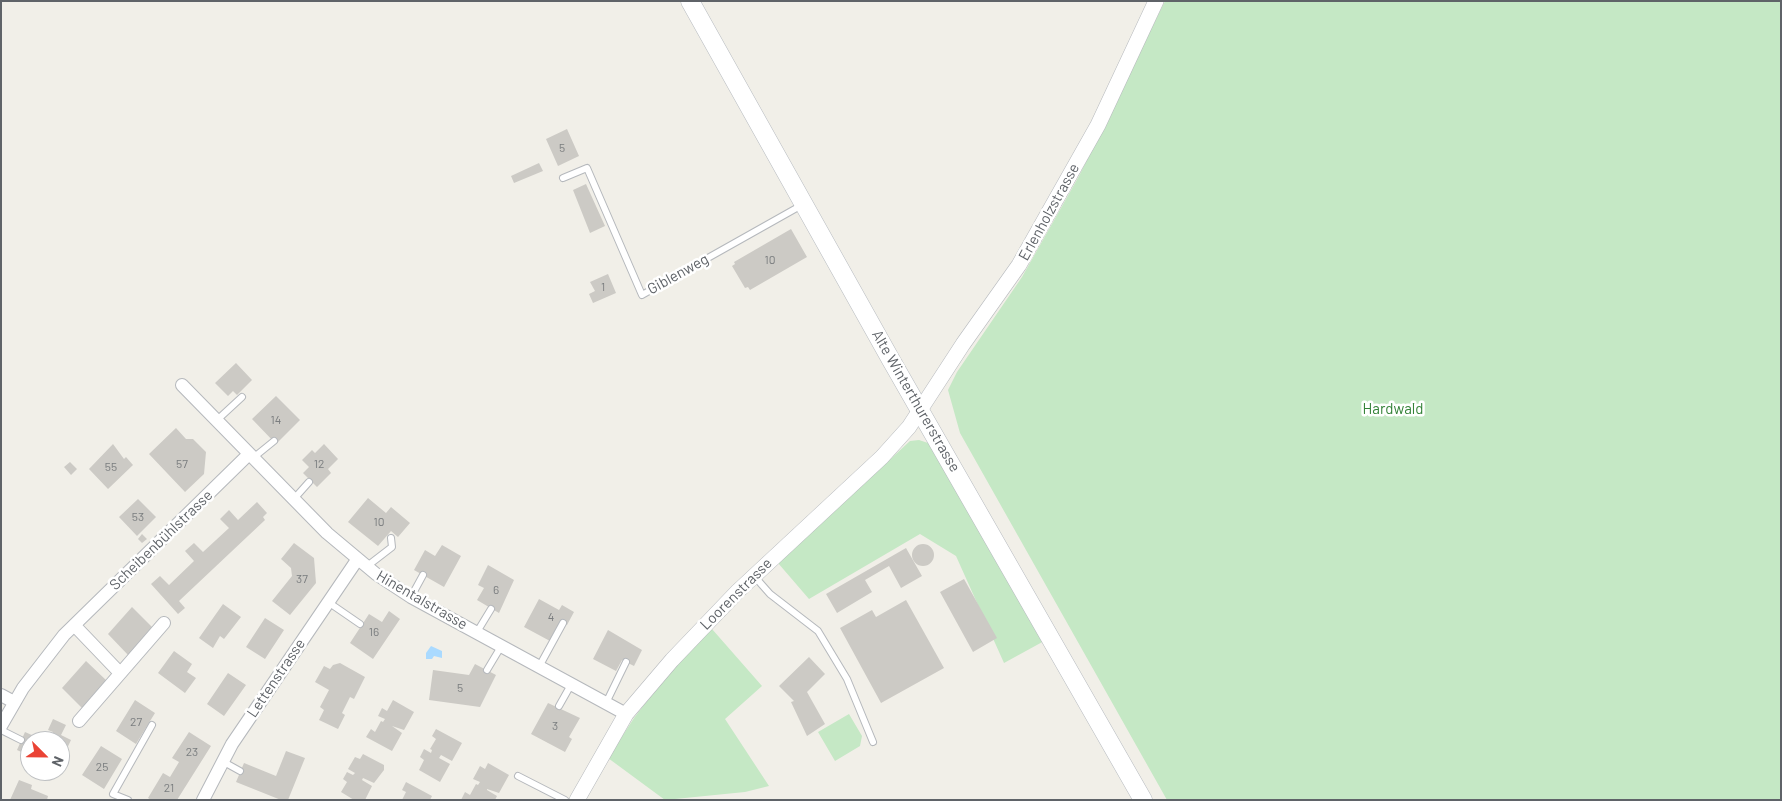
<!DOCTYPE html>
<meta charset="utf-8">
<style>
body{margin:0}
#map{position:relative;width:1782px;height:801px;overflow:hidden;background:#f1efe8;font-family:Barlow,sans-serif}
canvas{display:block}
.frame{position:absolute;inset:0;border:2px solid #5f6368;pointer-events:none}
.north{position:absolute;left:20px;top:731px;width:50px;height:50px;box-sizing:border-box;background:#fff;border:1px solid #bfc1c3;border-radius:50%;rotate:113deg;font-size:14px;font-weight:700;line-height:20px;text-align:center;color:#5f6368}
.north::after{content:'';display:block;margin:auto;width:18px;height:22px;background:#ea4335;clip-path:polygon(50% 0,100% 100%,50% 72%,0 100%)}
</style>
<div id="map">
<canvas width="1782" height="801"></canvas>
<div class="frame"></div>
<div class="north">N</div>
</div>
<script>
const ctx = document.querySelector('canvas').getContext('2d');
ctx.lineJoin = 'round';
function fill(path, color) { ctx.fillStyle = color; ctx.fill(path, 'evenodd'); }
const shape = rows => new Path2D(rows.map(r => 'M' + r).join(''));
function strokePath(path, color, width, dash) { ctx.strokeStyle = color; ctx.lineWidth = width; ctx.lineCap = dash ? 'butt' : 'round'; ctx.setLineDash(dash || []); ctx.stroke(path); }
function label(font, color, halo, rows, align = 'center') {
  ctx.font = font + ' Barlow,sans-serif'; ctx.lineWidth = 5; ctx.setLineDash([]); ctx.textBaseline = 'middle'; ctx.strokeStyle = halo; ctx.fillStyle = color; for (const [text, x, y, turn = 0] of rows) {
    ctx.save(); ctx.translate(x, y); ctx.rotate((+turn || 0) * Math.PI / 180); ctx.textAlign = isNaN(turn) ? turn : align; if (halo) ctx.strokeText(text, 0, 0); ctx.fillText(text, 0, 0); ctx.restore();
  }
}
fill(shape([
 [1165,1,1781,1,1781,800,1167,800,960,433,948,390,957,372,1022,277,1079,176],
 [919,440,928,443,934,449,1046,640,1004,663,956,556,920,534,809,599,778,563,910,441],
 [712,629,762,686,725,719,769,786,745,792,665,800,608,758,634,718,676,663],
 [849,714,862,736,860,746,835,761,818,732]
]), '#c5e8c5');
fill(shape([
 [431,646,442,651,442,658,434,656,432,659,426,659,426,653]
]), '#aadaff');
fill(shape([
 [567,129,579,156,558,166,546,139],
 [539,163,543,171,514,183,511,176],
 [586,184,605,226,590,233,573,190],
 [791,229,807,257,750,290,748,287,745,288,732,266,735,264,734,262],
 [608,274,616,293,593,303,589,294,595,291,590,282],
 [236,363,252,380,237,395,233,391,228,396,215,383],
 [276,396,300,420,276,444,252,419],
 [176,428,186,439,193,439,206,452,204,474,185,492,149,454],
 [113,444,124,459,126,457,133,465,108,489,89,469],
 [324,444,338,459,328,469,331,473,317,487,303,473,309,467,302,460,312,450,315,453],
 [70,462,77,469,71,475,64,467],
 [368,498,386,513,391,507,410,523,398,537,391,531,378,546,348,522],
 [138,499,156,517,137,536,119,517],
 [257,502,267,513,263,517,265,520,179,601,185,608,178,614,151,584,160,576,169,585,194,561,185,551,194,543,203,552,229,528,220,519,229,510,238,520],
 [142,534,147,539,142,543,138,539],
 [294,543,314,558,316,583,290,615,272,601,292,576,291,568,281,559],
 '912 555a11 11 0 1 1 22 0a11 11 0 1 1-22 0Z',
 [442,545,461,556,444,587,414,570,425,550,435,556],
 [906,548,922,576,901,588,889,566,865,580,872,592,837,613,826,594],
 [488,565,514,580,499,613,477,600,484,588,478,585],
 [964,579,997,638,973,652,940,592],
 [539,599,559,610,562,605,574,612,567,625,560,622,550,641,524,627],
 [906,600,944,668,881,703,840,628,872,610,876,617],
 [223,604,241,617,224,639,220,636,213,648,199,638],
 [132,607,152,627,128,655,108,634],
 [389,611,400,619,373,659,350,643,369,614,382,622],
 [265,618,284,630,265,659,246,647],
 [608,630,642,650,634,666,622,660,616,671,593,659],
 [174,651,192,664,187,672,196,678,185,693,158,673],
 [809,657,825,674,807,692,825,724,807,736,791,702,794,701,779,686],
 [86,661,107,681,83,709,62,688],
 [340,663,365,677,354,699,350,697,342,713,345,715,338,729,319,720,324,710,320,707,329,690,315,682,324,666,330,669,333,665],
 [475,664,496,675,480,707,429,700,433,670,469,675],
 [228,673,246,685,224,716,207,704],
 [135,700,155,713,136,744,116,731],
 [393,700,414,712,404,730,392,726,402,733,392,751,366,737,371,729,375,732,381,721,383,722,385,719,378,716,382,708,387,711],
 [548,703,580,718,569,737,572,739,565,752,531,734],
 [53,719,66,725,61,735,71,740,60,763,60,741,48,741,53,732,48,730],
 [436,729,462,743,452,761,441,755,439,758,450,764,440,782,419,770,424,760,420,757,424,749,431,753,432,750,430,749,436,739,432,736],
 [25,732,45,741,30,741,30,756,17,750],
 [189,732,211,746,177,800,151,800,148,798,163,773,170,777,179,762,172,758],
 [101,746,122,759,104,789,82,775],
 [286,751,305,758,288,800,281,800,236,782,244,763,276,776],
 [363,754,384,765,384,770,374,783,363,778,362,780,372,786,365,800,354,800,341,792,347,782,343,779,347,772,353,775,355,773,348,769,355,757,360,759],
 [488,763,509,775,499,793,487,789,487,790,497,796,495,800,461,800,465,792,470,795,476,784,478,785,480,782,473,779,480,766,485,769],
 [19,780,32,785,31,789,48,796,47,800,10,800],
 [406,782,432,796,430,800,402,800,406,792,402,790]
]), '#cccac5');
const service = shape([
 [563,178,587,168,642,295,802,205],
 [216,421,242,397],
 [253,458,274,441],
 [293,500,309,482],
 [366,567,392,547,391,538],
 [755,577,770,594,818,631,847,679,873,742],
 [411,597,423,575],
 [328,602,360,624],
 [477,632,491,609],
 [540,665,563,623],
 [487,670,502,645],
 [606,703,626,662],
 [559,706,572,683],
 [1,730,21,740],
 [222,761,240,771],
 [518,776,565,800],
 [128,800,113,794,152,725]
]);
const minor = shape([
 [182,385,327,533,376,574,411,597,626,714],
 [74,625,120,673],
 [1,695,14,702],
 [79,721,164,623],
 [1,726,23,688,64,635,248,455],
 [203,800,232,744,357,560]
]);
const tertiary = shape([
 [577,800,626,714,672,660,738,591,882,457,909,427,963,344,1019,265,1098,125,1156,1]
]);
const secondary = shape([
 [690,1,891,360,1143,800]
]);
strokePath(service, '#b5b8bc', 8);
strokePath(minor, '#b5b8bc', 14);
strokePath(tertiary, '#b5b8bc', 16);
strokePath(secondary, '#b6babf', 19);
strokePath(service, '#fff', 6);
strokePath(minor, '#fff', 12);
strokePath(tertiary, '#fff', 15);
strokePath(secondary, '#fff', 18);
label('12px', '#7a7d7f', null, [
 ["5",562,148],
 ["10",770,260],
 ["1",603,287],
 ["14",276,420],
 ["57",182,464],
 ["12",319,464],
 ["55",111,467],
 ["53",138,517],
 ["10",379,522],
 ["37",302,579],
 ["6",496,590],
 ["4",551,617],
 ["16",374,632],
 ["5",460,688],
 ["27",136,722],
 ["3",555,726],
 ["23",192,752],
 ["25",102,767],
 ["21",169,788]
]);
label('15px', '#5f6368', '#fff', [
 ["Erlenholzstrasse",1049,212,-61],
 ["Giblenweg",678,274,-29],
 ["Alte Winterthurerstrasse",916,401,60],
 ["Scheibenbühlstrasse",161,540,-44],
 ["Loorenstrasse",736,594,-45],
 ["Hinentalstrasse",422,600,30],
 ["Lettenstrasse",276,678,-56]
]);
label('15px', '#348238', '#fff', [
 ["Hardwald",1393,409]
]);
</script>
